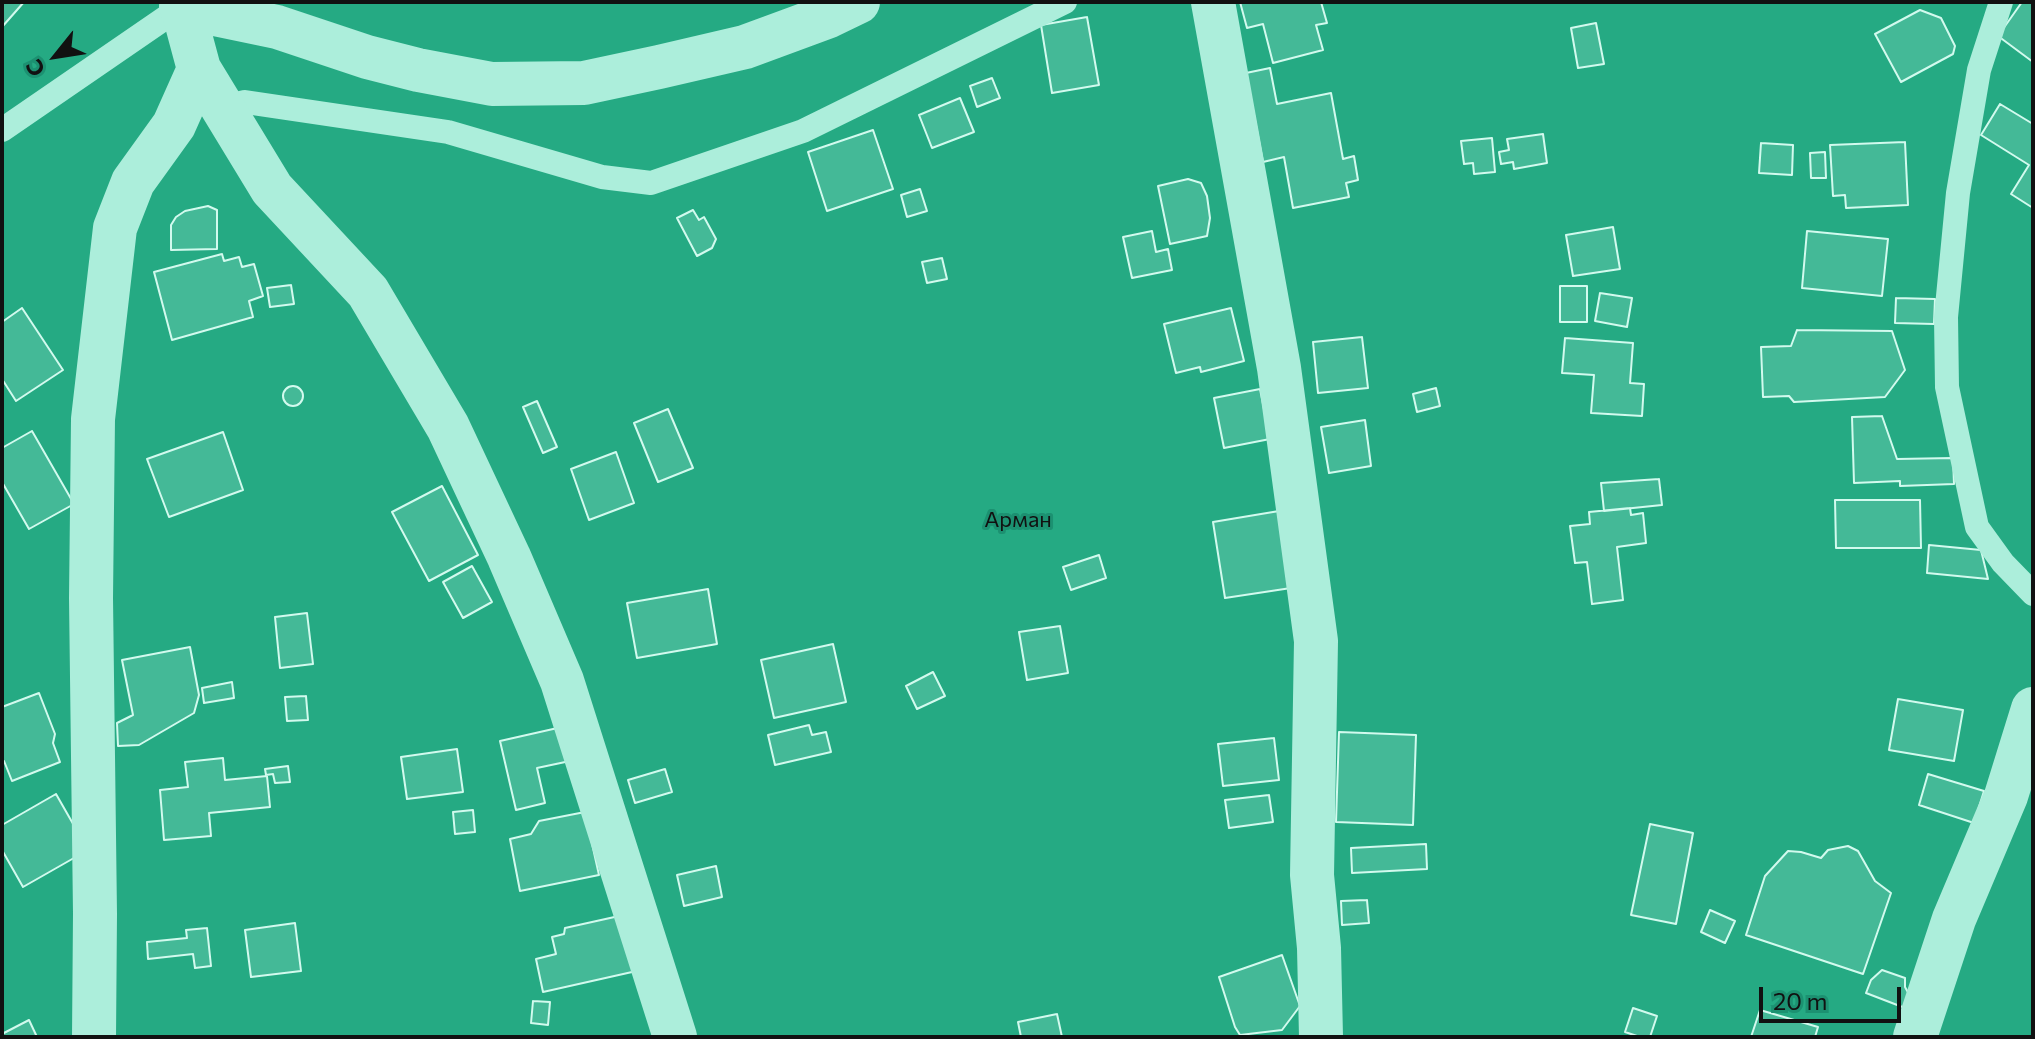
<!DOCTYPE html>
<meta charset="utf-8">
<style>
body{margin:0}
#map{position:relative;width:2035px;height:1039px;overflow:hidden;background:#1c9171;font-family:Commissioner,sans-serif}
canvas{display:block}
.frame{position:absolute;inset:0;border:4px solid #111;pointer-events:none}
.north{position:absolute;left:16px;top:16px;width:80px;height:80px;-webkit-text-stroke:6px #1c9171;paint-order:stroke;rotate:240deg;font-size:22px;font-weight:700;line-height:32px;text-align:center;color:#111}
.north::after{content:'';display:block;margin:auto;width:28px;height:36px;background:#111;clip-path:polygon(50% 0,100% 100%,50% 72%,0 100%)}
.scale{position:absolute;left:1759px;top:987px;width:142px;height:36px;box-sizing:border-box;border:4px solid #111;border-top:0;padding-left:10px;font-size:24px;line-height:28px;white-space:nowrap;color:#111;-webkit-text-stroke:6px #1c9171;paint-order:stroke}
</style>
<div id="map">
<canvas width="2035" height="1039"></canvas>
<div class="frame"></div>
<div class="north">С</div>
<div class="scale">20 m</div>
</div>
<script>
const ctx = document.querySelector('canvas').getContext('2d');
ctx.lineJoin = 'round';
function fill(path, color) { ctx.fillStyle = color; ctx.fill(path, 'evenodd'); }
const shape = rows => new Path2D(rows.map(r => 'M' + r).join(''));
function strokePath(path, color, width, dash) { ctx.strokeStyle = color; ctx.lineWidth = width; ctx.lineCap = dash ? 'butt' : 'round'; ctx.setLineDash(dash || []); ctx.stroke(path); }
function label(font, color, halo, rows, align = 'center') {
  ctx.font = font + ' Commissioner,sans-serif'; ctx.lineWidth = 6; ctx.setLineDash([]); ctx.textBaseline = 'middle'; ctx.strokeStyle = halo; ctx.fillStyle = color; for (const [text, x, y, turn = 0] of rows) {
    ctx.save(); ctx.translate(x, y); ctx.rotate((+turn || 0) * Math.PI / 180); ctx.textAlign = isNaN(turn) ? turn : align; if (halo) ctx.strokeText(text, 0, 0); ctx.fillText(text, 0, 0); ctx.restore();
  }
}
fill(shape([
 [2,2,2033,2,2033,1037,2,1037]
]), '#25aa83');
const building = shape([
 [2,2,24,2,2,27,2,2],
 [1240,2,1321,2,1327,23,1316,25,1323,50,1273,63,1263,24,1247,28,1240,2],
 [2022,2,2033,2,2033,62,1998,36,2022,2],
 [1920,10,1941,18,1955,46,1953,54,1901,82,1875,34,1920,10],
 [1087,17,1099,85,1052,93,1041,25,1087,17],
 [1596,23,1604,64,1578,68,1571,28,1596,23],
 [1270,68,1277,104,1331,93,1343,159,1354,156,1358,180,1346,183,1349,197,1293,208,1284,157,1263,162,1246,73,1270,68],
 [992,78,1000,98,977,107,970,86,992,78],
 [960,98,974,132,932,148,919,115,960,98],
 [2000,104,2033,124,2033,208,2011,194,2029,165,1981,135,2000,104],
 [873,130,893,189,827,211,808,152,873,130],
 [1543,134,1547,163,1514,169,1513,162,1501,164,1499,152,1509,150,1507,139,1543,134],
 [1492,138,1495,172,1474,174,1473,163,1464,164,1461,141,1492,138],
 [1905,142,1908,205,1846,208,1845,195,1833,196,1830,145,1905,142],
 [1761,143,1793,145,1792,175,1759,173,1761,143],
 [1825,152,1826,178,1811,178,1810,153,1825,152],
 [1188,179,1201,183,1207,196,1210,218,1207,236,1170,244,1158,186,1188,179],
 [920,189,927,211,907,217,901,195,920,189],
 [208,206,217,210,217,249,171,250,171,225,176,217,185,211,208,206],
 [693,210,699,220,704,217,716,239,712,248,697,256,677,218,693,210],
 [1613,227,1620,269,1573,276,1566,235,1613,227],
 [1152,231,1156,252,1168,249,1172,270,1132,278,1123,237,1152,231],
 [1807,231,1888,239,1882,296,1802,288,1807,231],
 [222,254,224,261,239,257,242,267,254,264,263,296,249,301,253,317,172,340,154,272,222,254],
 [942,258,947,279,927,283,922,262,942,258],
 [291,285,294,304,270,307,267,288,291,285],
 [1560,286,1587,286,1587,322,1560,322,1560,286],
 [1600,293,1632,298,1627,327,1595,321,1600,293],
 [1896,298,1935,299,1934,324,1895,323,1896,298],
 [22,308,63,370,16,401,2,379,2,322,22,308],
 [1231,308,1244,361,1201,372,1200,367,1176,373,1164,324,1231,308],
 [1797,330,1892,331,1905,370,1885,397,1794,402,1789,396,1763,397,1761,347,1791,346,1797,330],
 [1362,337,1368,388,1318,393,1313,342,1362,337],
 [1565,338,1633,343,1630,383,1644,384,1642,416,1591,413,1594,375,1562,373,1565,338],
 '283 396a10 10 0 1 1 20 0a10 10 0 1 1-20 0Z',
 [1436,388,1440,406,1417,412,1413,394,1436,388],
 [1260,389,1270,439,1224,448,1214,398,1260,389],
 [537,401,557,447,543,453,523,407,537,401],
 [668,409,693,468,658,482,634,423,668,409],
 [1882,416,1897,459,1953,458,1954,484,1900,486,1900,481,1854,483,1852,417,1882,416],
 [1365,420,1371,466,1329,473,1321,427,1365,420],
 [32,431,74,504,29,529,2,482,2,448,32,431],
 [223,432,243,490,169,517,147,459,223,432],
 [616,452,634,503,589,520,571,469,616,452],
 [1659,479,1662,505,1604,511,1601,483,1659,479],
 [442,486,478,555,429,581,392,512,442,486],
 [1835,500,1920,500,1921,548,1836,548,1835,500],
 [1630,508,1631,515,1643,513,1646,543,1617,547,1623,600,1592,604,1587,562,1575,563,1570,526,1590,524,1589,512,1630,508],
 [1279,511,1291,588,1225,598,1213,522,1279,511],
 [1929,545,1981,550,1988,579,1927,573,1929,545],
 [1099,555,1106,578,1071,590,1063,567,1099,555],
 [472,566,492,602,463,618,443,582,472,566],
 [708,589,717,644,637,658,627,603,708,589],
 [307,613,313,664,280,668,275,617,307,613],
 [1060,626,1068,673,1027,680,1019,632,1060,626],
 [833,644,846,702,774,718,761,660,833,644],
 [190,647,199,695,194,713,139,745,118,746,117,723,133,715,122,660,190,647],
 [933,672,945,696,917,709,906,686,933,672],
 [232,682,234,698,204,703,202,688,232,682],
 [39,693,55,734,53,743,60,762,12,781,4,761,2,762,2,707,39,693],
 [306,696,308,720,287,721,285,697,306,696],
 [1898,699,1963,710,1954,761,1889,750,1898,699],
 [809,725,812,735,826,732,831,752,775,765,768,735,809,725],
 [562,727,570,761,537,768,545,803,516,810,500,741,562,727],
 [1339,732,1416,735,1413,825,1336,822,1339,732],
 [1274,738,1279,780,1223,786,1218,744,1274,738],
 [457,749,463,792,407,799,401,757,457,749],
 [223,758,225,780,267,776,270,807,209,813,211,836,164,840,160,790,188,787,185,762,223,758],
 [288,766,290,782,275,783,273,774,266,775,265,769,288,766],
 [665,769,672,792,635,803,628,780,665,769],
 [1928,774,1984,791,1974,823,1919,805,1928,774],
 [56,794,88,850,23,887,2,850,2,825,56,794],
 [1269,795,1273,822,1229,828,1225,800,1269,795],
 [473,810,475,832,455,834,453,812,473,810],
 [585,812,599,875,520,891,510,839,531,834,539,821,585,812],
 [1650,824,1693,833,1676,924,1631,915,1650,824],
 [1426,844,1427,869,1352,873,1351,848,1426,844],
 [1848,846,1858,851,1875,881,1891,893,1863,974,1746,935,1765,876,1788,851,1801,852,1821,858,1828,850,1848,846],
 [716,866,722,897,684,906,677,875,716,866],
 [1367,900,1369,923,1342,925,1341,901,1367,900],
 [1710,910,1735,921,1725,943,1701,932,1710,910],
 [628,914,641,970,543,992,536,959,556,954,552,937,564,934,565,928,628,914],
 [295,923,301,971,251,977,245,930,295,923],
 [207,928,211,966,195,968,193,954,148,959,147,942,187,938,186,930,207,928],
 [1282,955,1300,1006,1282,1030,1240,1035,1235,1027,1219,977,1282,955],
 [1882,970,1905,978,1905,987,1910,996,1905,1008,1866,993,1871,980,1882,970],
 [533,1001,550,1002,548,1025,531,1023,533,1001],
 [1633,1008,1657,1016,1650,1037,1640,1037,1625,1032,1633,1008],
 [1760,1010,1818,1027,1815,1037,1751,1037,1760,1010],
 [1057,1014,1062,1037,1021,1037,1018,1022,1057,1014],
 [29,1020,37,1037,2,1037,2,1034,29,1020]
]);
fill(building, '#44b997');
strokePath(building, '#d2faee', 2);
strokePath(shape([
 [2001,2,1979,70,1958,193,1946,317,1947,387,1977,527,2003,563,2033,594],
 [223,107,245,102,448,132,602,177,651,183,803,131,1065,2],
 [2,130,181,7]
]), '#aceedb', 24);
strokePath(shape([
 [1213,2,1279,368,1316,641,1312,875,1319,948,1321,1037],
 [181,7,277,27,367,57,418,70,492,84,584,83,659,67,745,47,829,16,858,2],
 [199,69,272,189,368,292,448,427,509,557,562,681,675,1037],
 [94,1037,95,914,91,598,93,419,115,228,133,182,174,125,199,69,181,2],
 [1915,1037,1954,919,2006,796,2033,709]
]), '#aceedb', 44);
label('22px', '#111', '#1c9171', [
 ["Арман",1018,520]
]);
</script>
